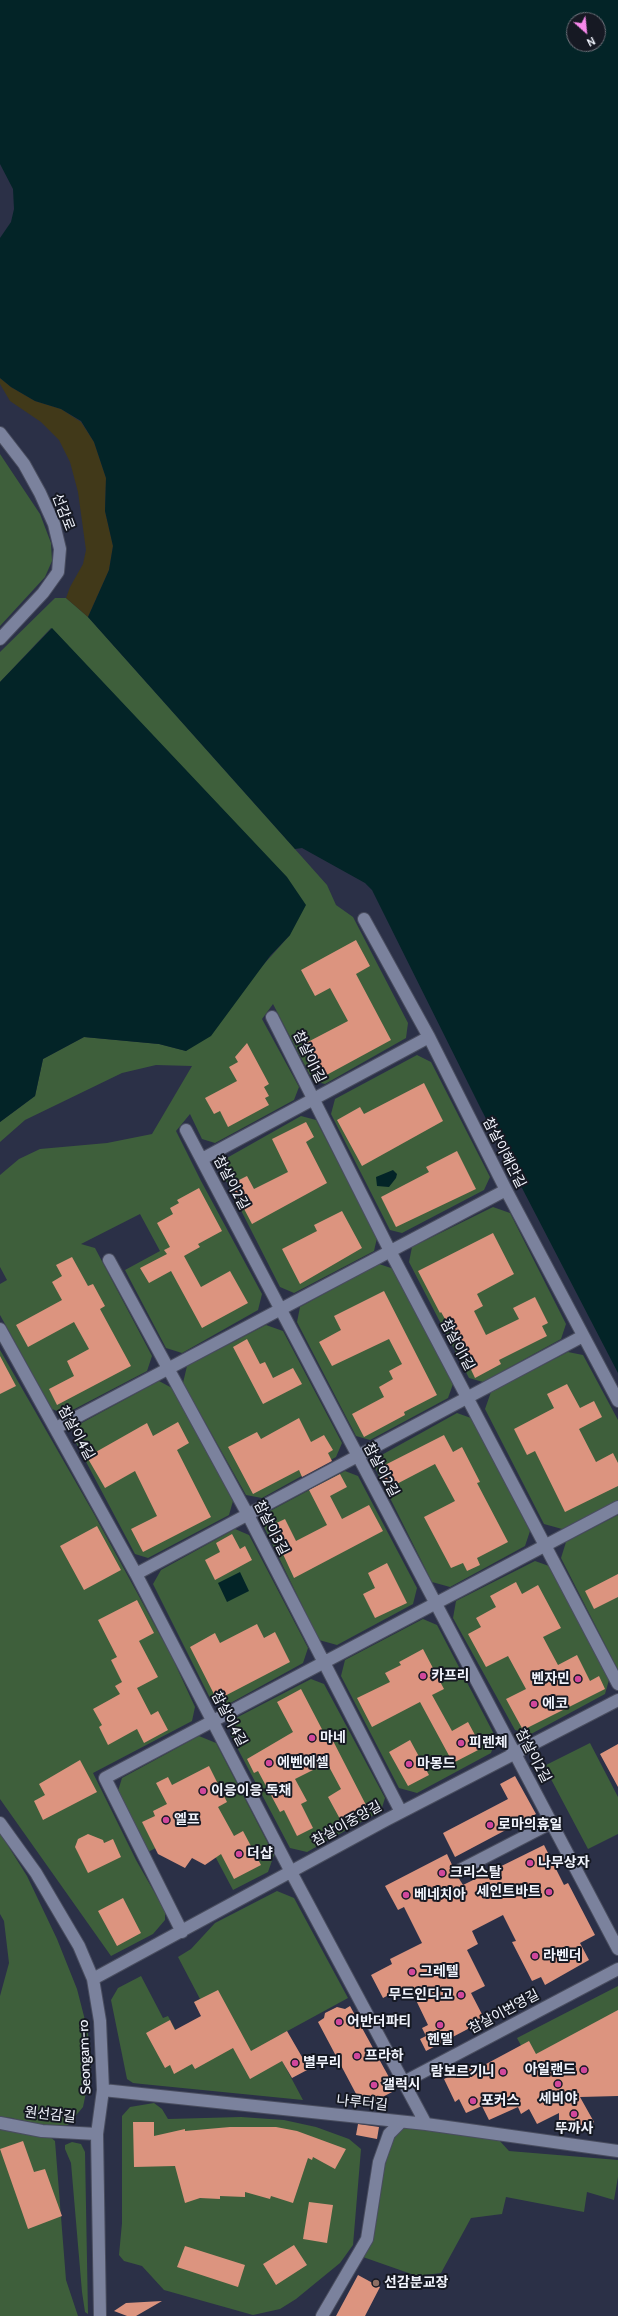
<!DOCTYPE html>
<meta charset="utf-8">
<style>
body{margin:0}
#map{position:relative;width:618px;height:2316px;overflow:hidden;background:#2b3047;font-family:Cabin,sans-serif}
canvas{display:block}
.north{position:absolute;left:566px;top:12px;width:40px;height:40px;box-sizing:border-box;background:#161923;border:1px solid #6e717a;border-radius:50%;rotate:153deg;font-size:11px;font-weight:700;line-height:16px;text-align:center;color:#f1f4fd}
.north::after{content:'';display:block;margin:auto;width:14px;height:18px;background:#f788eb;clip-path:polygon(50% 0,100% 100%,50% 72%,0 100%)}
</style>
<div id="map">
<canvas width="618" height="2316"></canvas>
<div class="north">N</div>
</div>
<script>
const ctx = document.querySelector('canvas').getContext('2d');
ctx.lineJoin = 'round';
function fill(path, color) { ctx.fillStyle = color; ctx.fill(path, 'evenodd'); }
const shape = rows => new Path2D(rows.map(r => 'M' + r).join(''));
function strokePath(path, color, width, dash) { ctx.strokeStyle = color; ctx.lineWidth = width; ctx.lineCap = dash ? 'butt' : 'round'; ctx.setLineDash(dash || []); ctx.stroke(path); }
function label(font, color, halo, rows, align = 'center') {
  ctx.font = font + ' Cabin,"Noto Sans KR",sans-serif'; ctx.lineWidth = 4; ctx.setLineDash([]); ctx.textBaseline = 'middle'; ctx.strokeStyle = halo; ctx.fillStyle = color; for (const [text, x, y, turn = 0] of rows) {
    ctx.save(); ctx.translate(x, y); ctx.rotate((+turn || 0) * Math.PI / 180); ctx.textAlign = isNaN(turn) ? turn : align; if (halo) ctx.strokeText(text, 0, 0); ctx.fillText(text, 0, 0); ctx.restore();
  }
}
fill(shape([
 [0,454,40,514,51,543,52,561,45,577,0,626],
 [55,598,66,598,88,617,327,885,336,905,353,917,408,1023,406,1038,325,1084,313,1081,273,1004,262,1019,299,1087,294,1100,215,1143,202,1139,190,1114,176,1131,201,1181,262,1294,258,1310,182,1353,166,1348,125,1270,160,1251,140,1214,81,1244,95,1248,152,1356,147,1371,65,1414,52,1409,0,1315,0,1284,7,1280,0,1267,0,1175,19,1159,40,1149,107,1143,152,1134,192,1066,156,1065,122,1073,25,1120,0,1142,0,1122,35,1096,43,1059,84,1037,159,1044,186,1051,290,935,51,628,0,682,0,652],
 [417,1055,431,1062,490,1177,484,1190,402,1233,390,1230,331,1114,335,1099],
 [301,1116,316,1120,377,1238,374,1251,294,1293,280,1287,222,1173,225,1159],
 [493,1207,510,1213,566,1324,561,1339,483,1382,469,1378,409,1262,412,1247],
 [379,1264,394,1269,453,1384,448,1398,370,1440,356,1436,297,1322,300,1307],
 [266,1325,283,1331,342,1443,336,1457,262,1498,246,1495,183,1383,187,1366],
 [0,1350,94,1514,171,1655,195,1707,192,1721,93,1773,136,1860,165,1911,165,1920,153,1934,111,1956,0,1799],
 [568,1352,583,1355,618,1420,618,1500,562,1529,544,1524,485,1409,491,1392],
 [159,1381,172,1388,233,1501,229,1515,148,1558,135,1554,75,1441,78,1425],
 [457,1413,471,1418,530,1531,525,1546,450,1587,432,1582,375,1468,378,1457],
 [345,1471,358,1476,417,1588,413,1604,337,1645,319,1640,263,1525,270,1511],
 [618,1515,618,1670,561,1558,566,1542],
 [235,1529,249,1535,308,1648,303,1663,225,1706,212,1702,153,1584,161,1570],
 [535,1561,549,1566,609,1680,605,1694,531,1734,515,1730,453,1618,456,1601],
 [423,1619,437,1625,496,1738,491,1753,417,1793,399,1788,341,1676,345,1660],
 [311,1679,324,1684,385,1798,381,1811,307,1852,290,1848,230,1734,234,1719],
 [199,1736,216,1743,274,1855,268,1872,233,1890,199,1826,148,1852,117,1794,122,1778],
 [590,1743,618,1797,618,1834,588,1849,544,1766],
 [0,1833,27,1876,57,1939,77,1989,86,2024,90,2045,91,2068,83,2107,68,2125,55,2127,22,2123,13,2118,0,2117,0,1996,9,1963,4,1921,0,1914],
 [277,1891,294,1898,348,1998,271,2040,303,2100,142,2084,133,2083,127,2079,111,2000,118,1988,141,1976,163,2018,168,2016,180,2038,207,2025,194,2002,200,1999,178,1957,191,1949,215,1923],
 [618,1986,618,2063,549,2099,517,2038],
 [154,2103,162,2109,168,2119,241,2117,284,2120,316,2127,349,2139,361,2149,353,2245,340,2263,296,2299,280,2309,253,2315,164,2290,142,2266,124,2261,119,2255,122,2223,122,2116,130,2107],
 [402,2127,498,2139,509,2151,618,2160,618,2177,614,2200,587,2192,584,2212,506,2197,502,2214,471,2218,441,2273,417,2276,363,2257,373,2241,383,2163,391,2136],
 [0,2128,49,2136,55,2141,66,2280,78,2316,0,2316],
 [72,2142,81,2144,85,2152,88,2314,85,2312,82,2292,71,2163,65,2149,65,2145]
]), '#3e5f3b');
fill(shape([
 [0,378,11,387,35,401,61,409,81,422,94,442,106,478,105,511,113,546,109,570,88,617,66,598,70,587,83,564,86,550,78,492,70,462,59,440,41,422,10,401,0,384]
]), '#413919');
fill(shape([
 [0,0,618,0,618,1373,481,1109,372,890,365,883,302,848,295,849,88,617,109,570,113,546,105,511,106,478,94,442,81,421,61,409,35,401,11,387,0,378,0,238,11,222,14,209,13,189,0,164],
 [574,20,598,20,598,44,574,44],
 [52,628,287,877,306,905,290,935,270,956,211,1036,186,1051,159,1044,84,1037,43,1059,35,1096,0,1122,0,682],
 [393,1170,397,1174,396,1178,389,1187,377,1186,376,1177],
 [240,1572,249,1591,227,1602,218,1583]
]), '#032427');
fill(shape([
 [356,940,370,966,356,974,391,1040,321,1078,302,1045,348,1021,330,988,315,996,301,970],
 [247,1043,269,1084,264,1087,269,1096,265,1098,269,1105,228,1127,220,1111,214,1114,205,1098,237,1081,229,1067,238,1062,235,1057],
 [424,1083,443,1121,362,1166,337,1120,360,1107,364,1114],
 [306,1122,314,1137,306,1142,327,1183,252,1224,231,1184,247,1176,254,1189,288,1172,272,1139],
 [457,1151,476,1189,396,1227,381,1197,429,1172,426,1167],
 [199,1188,222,1231,198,1244,200,1247,184,1256,201,1287,230,1271,248,1303,202,1328,171,1271,149,1283,140,1268,167,1254,164,1250,170,1247,157,1223,173,1214,170,1208,179,1203,177,1200],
 [342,1211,362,1248,300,1284,282,1249,317,1231,314,1225],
 [493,1233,514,1274,477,1294,483,1306,474,1311,486,1335,519,1319,513,1308,535,1297,548,1323,542,1326,547,1336,499,1360,501,1364,475,1378,456,1338,441,1312,440,1313,418,1271],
 [72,1257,88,1286,93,1284,105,1306,100,1309,131,1366,57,1405,49,1389,74,1376,67,1361,89,1349,74,1322,28,1347,16,1325,62,1300,52,1282,62,1276,56,1265],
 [384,1291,437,1395,404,1412,405,1415,364,1437,352,1414,384,1397,379,1387,393,1379,389,1371,402,1364,389,1339,332,1366,319,1342,341,1330,334,1316],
 [247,1339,260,1364,265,1362,273,1378,293,1368,302,1384,263,1404,233,1347],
 [0,1356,16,1386,0,1394],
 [567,1384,580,1408,594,1401,602,1417,579,1429,596,1462,613,1453,618,1463,618,1486,565,1512,535,1451,527,1455,514,1429,554,1408,547,1394],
 [299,1418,311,1442,324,1435,333,1450,328,1453,332,1461,302,1477,299,1470,253,1494,228,1447,257,1432,261,1439],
 [178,1422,189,1443,177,1450,211,1517,143,1552,131,1529,157,1516,135,1471,105,1488,87,1457,147,1423,153,1436],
 [444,1435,453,1452,462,1447,480,1482,477,1483,508,1542,477,1558,480,1565,467,1571,463,1563,451,1568,424,1517,455,1501,435,1464,389,1488,379,1468],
 [340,1474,347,1487,330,1496,342,1519,369,1505,383,1531,294,1578,270,1526,285,1519,296,1541,327,1525,309,1490],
 [97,1526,121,1570,84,1590,60,1546],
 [232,1534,240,1549,245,1546,252,1560,215,1580,205,1560,220,1552,216,1543],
 [387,1563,407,1603,375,1618,363,1594,375,1588,368,1573],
 [618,1574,618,1597,594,1609,585,1591],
 [516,1582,522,1594,538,1585,561,1628,543,1637,558,1665,577,1655,590,1681,599,1676,605,1689,523,1730,506,1699,526,1689,508,1656,486,1667,468,1634,481,1627,476,1618,496,1607,490,1596],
 [137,1600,154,1633,139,1641,158,1677,137,1688,151,1715,158,1711,168,1730,144,1743,137,1729,108,1745,99,1727,102,1725,93,1709,120,1694,115,1686,122,1682,111,1660,117,1657,98,1620],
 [257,1624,264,1638,275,1632,290,1662,217,1700,190,1647,215,1633,220,1643],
 [423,1649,444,1689,432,1695,452,1731,468,1722,482,1748,453,1763,420,1702,372,1727,357,1698,390,1682,385,1673,401,1665,399,1662],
 [301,1689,325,1735,329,1733,366,1805,340,1819,328,1797,341,1789,327,1763,295,1779,307,1801,301,1804,313,1828,297,1836,284,1810,280,1812,258,1771,254,1773,247,1759,293,1732,277,1702],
 [410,1740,429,1775,408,1786,389,1752],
 [618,1744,618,1787,600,1754],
 [80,1760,97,1792,43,1820,34,1801,45,1795,39,1784],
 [209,1766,227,1802,218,1807,234,1836,243,1831,261,1865,234,1879,221,1854,205,1865,192,1858,185,1868,158,1854,142,1822,155,1816,153,1811,167,1804,156,1783,168,1777,172,1785],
 [515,1776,536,1814,455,1857,443,1833,508,1799,500,1784],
 [88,1834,103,1840,104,1843,113,1839,121,1857,88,1873,75,1847,78,1839],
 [544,1845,564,1885,568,1883,595,1935,580,1943,589,1960,545,1985,541,1977,532,1981,512,1942,516,1941,503,1915,472,1931,478,1944,467,1950,485,1986,471,1993,485,2020,426,2051,420,2039,426,2036,422,2028,428,2025,414,1996,410,1998,404,1987,383,1998,371,1975,392,1964,390,1959,422,1943,404,1907,398,1910,385,1886,447,1854,453,1867,453,1873,458,1877,463,1885],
 [123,1898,141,1933,117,1946,98,1911],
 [218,1990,251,2051,287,2031,309,2069,292,2078,282,2061,250,2079,233,2048,195,2069,192,2064,174,2074,170,2065,165,2068,146,2033,170,2020,175,2030,201,2016,194,2002],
 [350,2006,396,2090,363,2107,318,2022,324,2018,325,2013,337,2007,345,2009],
 [618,2010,618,2096,580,2097,594,2122,586,2127,559,2124,559,2113,537,2124,529,2109,521,2114,518,2107,489,2120,482,2106,466,2113,459,2099,455,2102,444,2079,470,2066,473,2071,529,2041,536,2054],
 [133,2122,154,2122,154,2136,185,2129,185,2131,230,2127,276,2127,297,2131,346,2149,335,2169,313,2157,312,2160,308,2158,293,2203,271,2196,270,2199,245,2192,245,2197,220,2196,220,2199,200,2198,185,2203,175,2166,134,2167],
 [358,2124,379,2127,377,2139,356,2135],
 [23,2141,34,2172,45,2169,62,2216,28,2229,0,2149],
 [309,2202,333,2205,327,2243,303,2239],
 [294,2245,307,2265,276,2285,263,2264],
 [185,2246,245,2265,238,2287,177,2267],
 [358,2275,380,2287,365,2316,336,2316],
 [162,2301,136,2316,127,2316,114,2311,126,2303]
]), '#dc947f');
const minor = shape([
 [0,433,24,464,40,493,54,524,60,549,58,572,43,593,0,639],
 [364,919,429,1037,506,1190,618,1401],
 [272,1017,390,1251,618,1684],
 [186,1130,618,1949],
 [202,1159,429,1037],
 [109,1260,248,1515,401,1812],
 [0,1329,136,1574,291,1872,426,2124],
 [56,1428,506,1190],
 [136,1574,583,1336],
 [0,1823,36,1873,79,1946,93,1979,100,2021,103,2090,97,2134,100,2316],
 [460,1870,551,1823],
 [182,1932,105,1778,618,1507],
 [93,1979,386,1820,618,1700],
 [404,2082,618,1969],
 [103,2090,426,2124,618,2151],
 [0,2123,42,2131,97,2134],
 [322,2316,367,2239,379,2162,389,2134,401,2122]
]);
strokePath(minor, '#494d5f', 14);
strokePath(minor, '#7b829d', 12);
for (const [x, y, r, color] of [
 [423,1676,4,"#d1479c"],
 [578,1679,4,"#d1479c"],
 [534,1704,4,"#d1479c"],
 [312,1738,4,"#d1479c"],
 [461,1743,4,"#d1479c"],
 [269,1763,4,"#d1479c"],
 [409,1764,4,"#d1479c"],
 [203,1791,4,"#d1479c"],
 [166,1820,4,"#d1479c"],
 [490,1825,4,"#d1479c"],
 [239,1854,4,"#d1479c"],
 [530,1863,4,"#d1479c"],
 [442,1873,4,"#d1479c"],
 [549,1892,4,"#d1479c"],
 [406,1895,4,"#d1479c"],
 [535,1956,4,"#d1479c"],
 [412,1972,4,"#d1479c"],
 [461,1995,4,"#d1479c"],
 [339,2022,4,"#d1479c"],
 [440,2025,4,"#d1479c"],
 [357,2056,4,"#d1479c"],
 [295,2063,4,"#d1479c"],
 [584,2070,4,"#d1479c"],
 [503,2072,4,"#d1479c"],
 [558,2084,4,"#d1479c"],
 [374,2085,4,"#d1479c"],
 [473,2101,4,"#d1479c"],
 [574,2114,4,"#d1479c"],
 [376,2283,4,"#8d6e63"]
]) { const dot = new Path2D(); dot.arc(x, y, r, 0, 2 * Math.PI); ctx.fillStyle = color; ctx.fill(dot); strokePath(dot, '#161923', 1.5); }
label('14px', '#f1f4fd', '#161923', [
 ["선감로",63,512,69],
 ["참살이1길",309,1057,64],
 ["참살이해안길",504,1153,63],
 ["참살이2길",231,1183,62],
 ["참살이1길",457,1345,62],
 ["참살이4길",76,1433,61],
 ["참살이2길",381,1470,62],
 ["참살이3길",271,1528,63],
 ["참살이4길",229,1719,62],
 ["참살이2길",533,1756,62],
 ["참살이중앙길",347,1824,-29],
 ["참살이번영길",504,2012,-28],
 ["Seongam-ro",85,2057,-92],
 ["나루터길",362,2103,6],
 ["원선감길",50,2115,6]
]);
label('bold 14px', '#f1f4fd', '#161923', [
 ["카프리",431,1676],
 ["벤자민",570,1679,"right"],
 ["에코",542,1704],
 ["마네",320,1738],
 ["피렌체",469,1743],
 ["에벤에셀",277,1763],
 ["마몽드",417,1764],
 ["이응이응 독채",211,1791],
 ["엘프",174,1820],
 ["로마의휴일",498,1825],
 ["더샵",247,1854],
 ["나무상자",538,1863],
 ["크리스탈",450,1873],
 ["세인트바트",541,1892,"right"],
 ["베네치아",414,1895],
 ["라벤더",543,1956],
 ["그레텔",420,1972],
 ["무드인디고",453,1995,"right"],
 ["어반더파티",347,2022],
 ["헨델",440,2040,"center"],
 ["프라하",365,2056],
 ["별무리",303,2063],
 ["아일랜드",576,2070,"right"],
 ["람보르기니",495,2072,"right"],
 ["갤럭시",382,2085],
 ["세비야",558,2099,"center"],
 ["포커스",481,2101],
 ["뚜까사",574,2129,"center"],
 ["선감분교장",384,2283]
], 'left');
</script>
